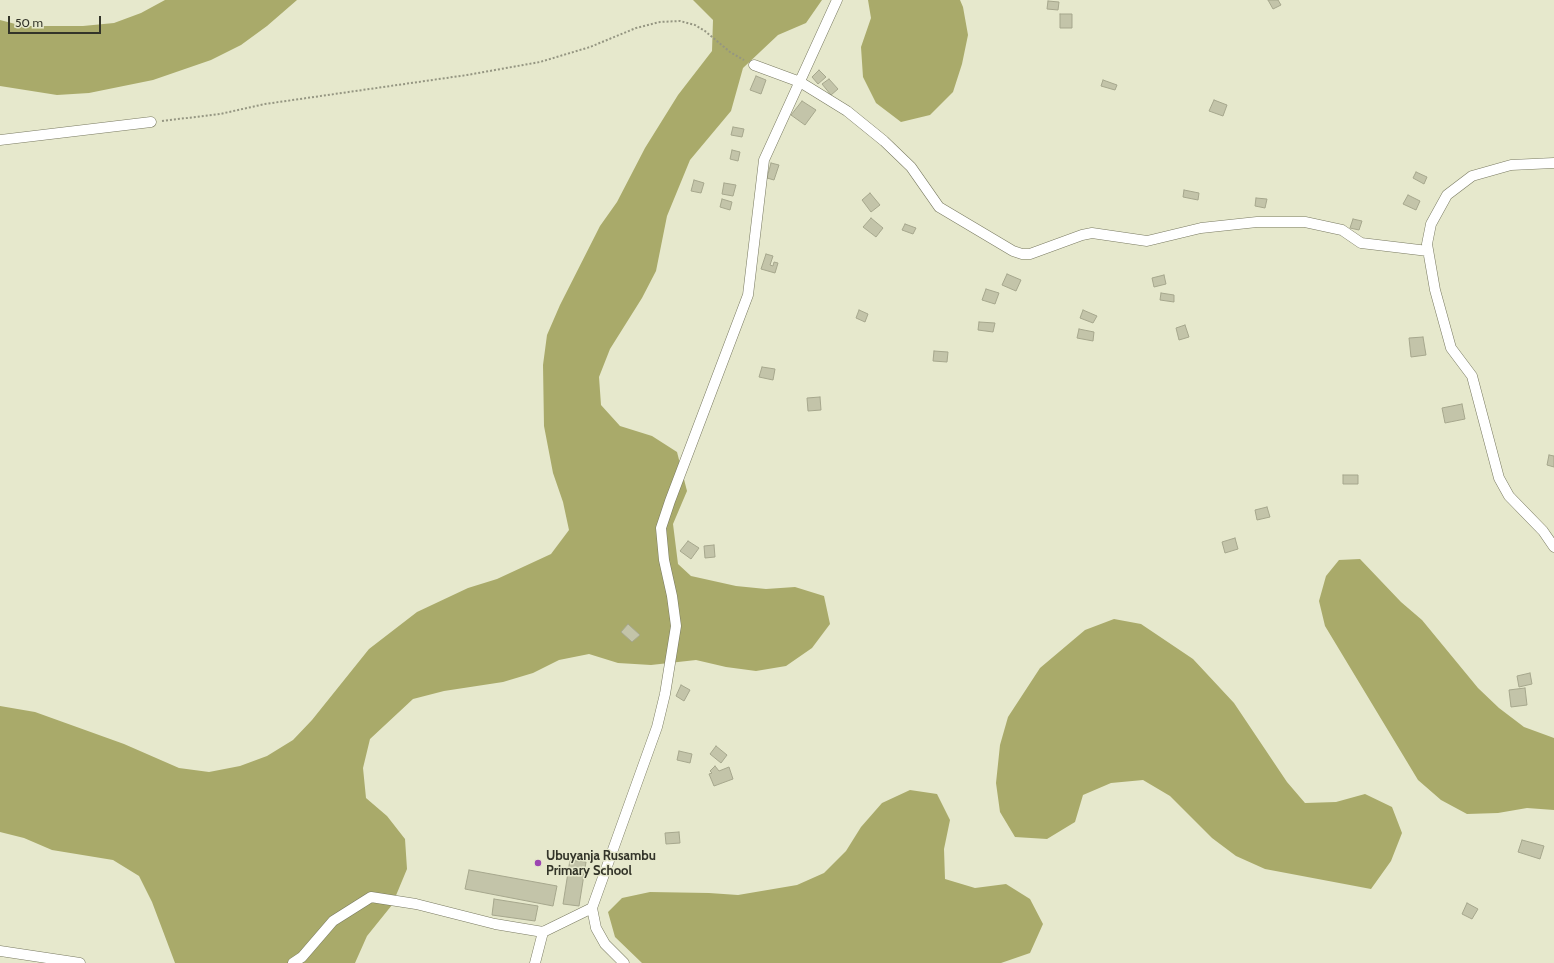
<!DOCTYPE html>
<style>
body{margin:0}
#map{position:relative;width:1554px;height:963px;overflow:hidden;background:#e6e8cc;font-family:Cabin,sans-serif}
canvas{display:block}
.scale{position:absolute;left:8px;top:16px;width:93px;height:18px;box-sizing:border-box;border:2px solid #333429;border-top:0;padding-left:5px;font-size:12px;line-height:14px;white-space:nowrap;color:#333429;-webkit-text-stroke:3px #e6e8cc;paint-order:stroke}
</style>
<div id="map">
<canvas width="1554" height="963"></canvas>
<div class="scale">50 m</div>
</div>
<script>
const ctx = document.querySelector('canvas').getContext('2d');
ctx.lineJoin = 'round';
function fill(path, color) { ctx.fillStyle = color; ctx.fill(path, 'evenodd'); }
const shape = rows => new Path2D(rows.map(r => 'M' + r).join(''));
function strokePath(path, color, width, dash) { ctx.strokeStyle = color; ctx.lineWidth = width; ctx.lineCap = dash ? 'butt' : 'round'; ctx.setLineDash(dash || []); ctx.stroke(path); }
function label(font, color, halo, rows, align = 'center') {
  ctx.font = font + ' Cabin,sans-serif'; ctx.lineWidth = 3; ctx.setLineDash([]); ctx.textBaseline = 'middle'; ctx.strokeStyle = halo; ctx.fillStyle = color; for (const [text, x, y, turn = 0] of rows) {
    ctx.save(); ctx.translate(x, y); ctx.rotate((+turn || 0) * Math.PI / 180); ctx.textAlign = isNaN(turn) ? turn : align; if (halo) ctx.strokeText(text, 0, 0); ctx.fillText(text, 0, 0); ctx.restore();
  }
}
fill(shape([
 [165,0,297,0,267,26,241,45,211,60,153,80,89,93,57,95,0,86,0,20,23,26,83,26,114,23,141,13],
 [693,0,822,0,806,23,778,35,743,68,731,111,690,160,667,216,656,271,642,298,610,349,599,377,601,405,620,426,652,436,677,452,687,491,673,524,678,564,691,576,736,586,766,589,795,587,824,596,830,624,812,648,786,666,756,671,726,667,696,660,651,665,618,663,589,654,559,660,533,673,503,682,444,691,413,699,370,739,363,768,366,798,387,816,405,839,407,869,392,905,367,936,355,963,175,963,152,902,139,876,113,860,52,850,24,838,0,832,0,706,35,712,124,744,179,768,209,772,240,766,267,756,293,740,312,720,369,649,417,612,468,588,497,579,551,554,569,530,563,502,553,473,544,426,543,365,547,335,560,305,600,226,617,202,645,148,678,95,712,51,713,20],
 [868,0,960,0,963,7,968,35,962,64,953,92,930,115,901,122,876,103,863,77,861,47,871,18],
 [1360,559,1401,602,1422,620,1478,688,1499,708,1524,727,1554,738,1554,810,1527,808,1498,813,1467,814,1441,800,1418,780,1325,626,1319,601,1326,576,1339,560],
 [1114,619,1141,624,1193,659,1234,703,1287,782,1305,803,1336,802,1365,794,1392,807,1402,833,1391,861,1371,889,1265,869,1236,856,1212,838,1170,796,1143,780,1111,783,1083,795,1075,822,1047,839,1015,837,1000,812,996,783,1000,745,1008,717,1040,668,1085,630],
 [910,790,937,794,950,820,944,849,945,879,975,888,1006,884,1030,899,1043,924,1030,953,1001,963,642,963,615,937,608,912,622,898,650,892,709,893,738,895,797,885,824,873,846,851,861,827,882,803]
]), '#a9aa6a');
const building = shape([
 [1268,0,1278,0,1281,5,1273,9,1268,0],
 [1048,1,1059,2,1058,10,1047,9,1048,1],
 [1060,14,1072,14,1072,28,1060,28,1060,14],
 [819,70,826,77,818,84,812,77,819,70],
 [756,76,766,80,761,94,750,90,756,76],
 [829,79,838,89,831,95,822,84,829,79],
 [1103,80,1117,85,1115,90,1101,86,1103,80],
 [1214,100,1227,105,1223,116,1209,111,1214,100],
 [802,101,816,110,805,125,791,115,802,101],
 [733,127,744,129,742,137,731,135,733,127],
 [732,150,740,152,738,161,730,159,732,150],
 [771,163,779,165,774,180,767,178,771,163],
 [1416,172,1427,177,1424,184,1413,178,1416,172],
 [694,180,704,183,701,193,691,191,694,180],
 [724,183,736,185,733,196,722,194,724,183],
 [1184,190,1199,193,1198,200,1183,197,1184,190],
 [870,193,880,205,871,212,862,200,870,193],
 [1408,195,1420,201,1416,210,1403,204,1408,195],
 [1256,198,1267,199,1265,208,1255,206,1256,198],
 [722,199,732,202,730,210,720,207,722,199],
 [871,218,883,228,876,237,863,227,871,218],
 [1353,219,1362,221,1359,230,1350,228,1353,219],
 [905,224,916,228,913,234,902,230,905,224],
 [766,254,773,256,770,265,773,266,774,262,778,263,775,273,761,269,766,254],
 [1007,274,1021,280,1016,291,1002,285,1007,274],
 [1164,275,1166,284,1154,287,1152,278,1164,275],
 [986,289,999,293,995,304,982,300,986,289],
 [1161,293,1174,295,1174,302,1160,300,1161,293],
 [859,310,868,314,865,322,856,318,859,310],
 [1083,310,1097,316,1093,323,1080,318,1083,310],
 [979,322,995,323,993,332,978,330,979,322],
 [1185,325,1189,337,1179,340,1176,328,1185,325],
 [1079,329,1094,332,1093,341,1077,338,1079,329],
 [1423,337,1426,355,1411,357,1409,338,1423,337],
 [934,351,948,352,947,362,933,361,934,351],
 [762,367,775,369,773,380,759,377,762,367],
 [820,397,821,410,808,411,807,398,820,397],
 [1462,404,1465,419,1445,423,1442,408,1462,404],
 [1549,455,1554,456,1554,467,1547,465,1549,455],
 [1343,475,1358,475,1358,484,1343,484,1343,475],
 [1267,507,1270,517,1257,520,1255,510,1267,507],
 [1235,538,1238,549,1225,553,1222,542,1235,538],
 [688,541,699,548,691,559,680,551,688,541],
 [714,545,715,557,705,558,704,546,714,545],
 [628,624,640,635,632,642,621,632,628,624],
 [1530,673,1532,684,1519,687,1517,676,1530,673],
 [681,685,690,690,684,701,676,696,681,685],
 [1525,688,1527,705,1511,707,1509,690,1525,688],
 [716,746,727,755,721,763,710,754,716,746],
 [679,751,692,754,690,763,677,760,679,751],
 [715,766,719,771,729,767,733,779,714,786,709,774,712,773,710,771,715,766],
 [679,832,680,843,666,844,665,833,679,832],
 [1522,840,1544,846,1540,859,1518,852,1522,840],
 [570,860,586,862,579,906,563,904,570,860],
 [469,870,557,886,553,906,465,889,469,870],
 [494,899,538,906,535,921,492,915,494,899],
 [1467,903,1478,909,1472,919,1462,914,1467,903]
]);
fill(building, '#c3c4a9');
strokePath(building, '#a6a78d', 1);
const minor = shape([
 [754,65,800,82,847,111,884,141,911,167,939,207,1013,251,1022,254,1030,254,1082,235,1092,233,1147,241,1201,228,1257,222,1305,222,1342,230,1361,243,1428,251],
 [0,140,151,122],
 [1554,163,1511,165,1472,176,1447,195,1431,224,1427,244,1435,290,1451,348,1472,376,1499,478,1509,496,1543,531,1554,547],
 [0,951,80,963],
 [293,963,302,957,333,921,371,897,416,904,495,924,543,932,592,908],
 [535,963,543,932],
 [624,963,605,944,596,928,592,908,657,727,665,694,676,626,672,596,664,560,661,528,670,501,748,295,764,160,837,0]
]);
strokePath(minor, '#797a61', 11);
strokePath(shape([
 [162,121,220,114,265,104,467,75,540,62,590,47,636,28,660,22,680,21,695,25,705,31,730,52,744,60]
]), '#959682', 2, [2, 2]);
strokePath(minor, '#fff', 10);
for (const [x, y, r, color] of [
 [538,863,4,"#9c45b1"]
]) { const dot = new Path2D(); dot.arc(x, y, r, 0, 2 * Math.PI); ctx.fillStyle = color; ctx.fill(dot); strokePath(dot, '#e6e8cc', 1.5); }
label('bold 13px', '#333429', '#e6e8cc', [
 ["Ubuyanja Rusambu",546,856],
 ["Primary School",546,871]
], 'left');
</script>
